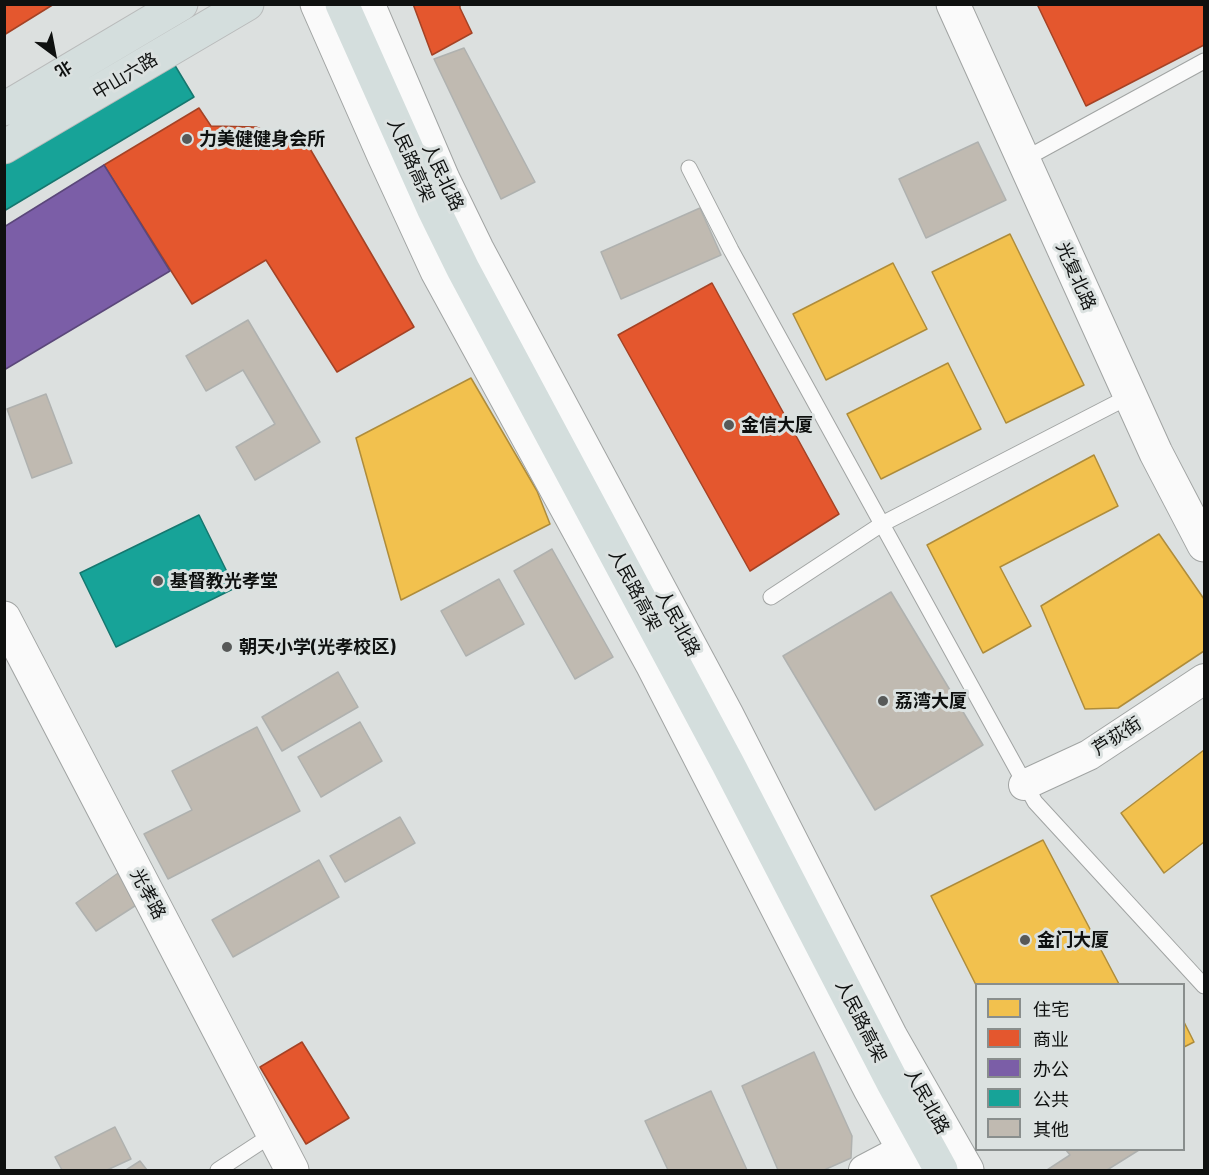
<!DOCTYPE html>
<meta charset="utf-8">
<style>
body{margin:0}
#map{position:relative;width:1209px;height:1175px;overflow:hidden;background:#dce0df;font-family:Barlow,"Noto Sans SC",sans-serif}
canvas{display:block}
.frame{position:absolute;inset:0;border:6px solid #0f1110;pointer-events:none}
.legend{position:absolute;left:975px;top:983px;width:210px;height:168px;box-sizing:border-box;background:#dbe1e0;border:2px solid #898e8d;margin:0;padding:8px 10px;list-style:none;font-size:18px;color:#0f1110}
.legend li{display:flex;align-items:center;gap:12px;height:30px}
.legend b{width:30px;border:2px solid #898e8d}
.north{position:absolute;left:24px;top:24px;width:60px;height:60px;-webkit-text-stroke:4px #dbe1e0;paint-order:stroke;rotate:148deg;font-size:16px;font-weight:700;line-height:24px;text-align:center;color:#0f1110}
.north::after{content:'';display:block;margin:auto;width:21px;height:27px;background:#0f1110;clip-path:polygon(50% 0,100% 100%,50% 72%,0 100%)}
</style>
<div id="map">
<canvas width="1209" height="1175"></canvas>
<div class="frame"></div>
<ul class="legend">
<li><b style="height:16px;background:#f2c14e"></b>住宅</li>
<li><b style="height:16px;background:#e4572e"></b>商业</li>
<li><b style="height:16px;background:#7b5ea7"></b>办公</li>
<li><b style="height:16px;background:#17a398"></b>公共</li>
<li><b style="height:16px;background:#c0bab1"></b>其他</li>
</ul>
<div class="north">北</div>
</div>
<script>
const ctx = document.querySelector('canvas').getContext('2d');
ctx.lineJoin = 'round';
function fill(path, color) { ctx.fillStyle = color; ctx.fill(path, 'evenodd'); }
const shape = rows => new Path2D(rows.map(r => 'M' + r).join(''));
function strokePath(path, color, width, dash) { ctx.strokeStyle = color; ctx.lineWidth = width; ctx.lineCap = dash ? 'butt' : 'round'; ctx.setLineDash(dash || []); ctx.stroke(path); }
function label(font, color, halo, rows, align = 'center') {
  ctx.font = font + ' Barlow,"Noto Sans SC",sans-serif'; ctx.lineWidth = 6; ctx.setLineDash([]); ctx.textBaseline = 'middle'; ctx.strokeStyle = halo; ctx.fillStyle = color; for (const [text, x, y, turn = 0] of rows) {
    ctx.save(); ctx.translate(x, y); ctx.rotate((+turn || 0) * Math.PI / 180); ctx.textAlign = isNaN(turn) ? turn : align; if (halo) ctx.strokeText(text, 0, 0); ctx.fillText(text, 0, 0); ctx.restore();
  }
}
const homes = shape([
 [1010,234,1084,385,1006,423,932,272,1010,234],
 [893,263,927,329,826,380,793,314,893,263],
 [948,363,981,429,881,479,847,414,948,363],
 [471,378,537,491,550,524,401,600,356,438,471,378],
 [1094,455,1118,506,1000,567,1031,626,983,653,927,545,1094,455],
 [1159,534,1204,599,1204,651,1118,708,1085,709,1041,606,1159,534],
 [1204,750,1204,842,1164,873,1121,813,1204,750],
 [1043,840,1119,984,976,985,931,896,1043,840],
 [1184,1022,1194,1042,1184,1047,1184,1022]
]);
fill(homes, '#f2c14e');
strokePath(homes, '#ae8c3b', 1.5);
const shops = shape([
 [4,4,54,4,4,35,4,4],
 [413,4,460,4,460,8,472,33,432,55,413,4],
 [1037,4,1204,4,1204,45,1086,106,1037,4],
 [199,108,211,126,256,127,285,139,302,135,414,327,337,372,266,260,192,304,104,165,199,108],
 [712,283,839,514,750,571,618,335,712,283],
 [302,1042,349,1118,306,1144,260,1067,302,1042]
]);
fill(shops, '#e4572e');
strokePath(shops, '#a44225', 1.5);
const offices = shape([
 [104,165,170,271,4,370,4,227,104,165]
]);
fill(offices, '#7b5ea7');
strokePath(offices, '#5b477a', 1.5);
const public = shape([
 [156,34,194,97,4,211,4,126,156,34],
 [199,515,235,588,116,647,80,573,199,515]
]);
fill(public, '#17a398');
strokePath(public, '#15776f', 1.5);
const building = shape([
 [464,48,535,182,501,199,434,59,464,48],
 [978,142,1006,200,926,238,899,179,978,142],
 [700,208,721,255,621,299,601,252,700,208],
 [248,320,320,442,255,480,236,447,275,424,243,370,206,391,186,356,248,320],
 [46,394,72,463,32,478,7,409,46,394],
 [552,549,613,657,575,679,514,571,552,549],
 [499,579,524,624,466,656,441,611,499,579],
 [891,592,983,745,875,810,783,656,891,592],
 [338,672,358,707,282,751,262,717,338,672],
 [360,722,382,761,321,797,298,757,360,722],
 [257,727,300,811,168,879,144,834,192,810,172,771,257,727],
 [400,817,415,843,345,882,330,856,400,817],
 [319,860,339,897,233,957,212,920,319,860],
 [121,871,141,902,96,931,76,903,121,871],
 [814,1052,852,1136,851,1158,824,1170,778,1170,742,1086,814,1052],
 [711,1091,747,1170,668,1170,645,1121,711,1091],
 [115,1127,131,1159,107,1170,62,1170,55,1157,115,1127],
 [1066,1150,1139,1150,1107,1170,1047,1170,1070,1155,1066,1150],
 [140,1161,147,1170,126,1170,140,1161]
]);
fill(building, '#c0bab1');
strokePath(building, '#afb1af', 1.5);
const lane = shape([
 [1023,160,1204,61],
 [689,168,731,250,1035,802,1204,986],
 [771,597,882,524,1130,396],
 [218,1170,273,1134]
]);
const street = shape([
 [1024,785,1089,755,1204,679],
 [864,1170,902,1150]
]);
const secondary = shape([
 [317,4,384,156,437,271,652,664,870,1089,915,1170],
 [368,4,443,179,477,249,727,715,891,1037,967,1170],
 [953,4,1156,453,1204,545],
 [4,618,292,1170]
]);
const primary = shape([
 [342,4,434,210,463,269,728,764,892,1081,941,1170],
 [4,109,181,4],
 [4,147,247,4]
]);
strokePath(lane, '#a1a4a3', 17);
strokePath(street, '#a1a4a3', 32);
strokePath(secondary, '#a1a4a3', 35);
strokePath(primary, '#b9bbbb', 35);
strokePath(lane, '#fafafa', 15);
strokePath(street, '#fafafa', 30);
strokePath(secondary, '#fafafa', 33);
strokePath(primary, '#d4dedd', 33);
for (const [x, y, r, color] of [
 [187,139,6,"#575958"],
 [729,425,6,"#575958"],
 [158,581,6,"#575958"],
 [227,647,6,"#575958"],
 [883,701,6,"#575958"],
 [1025,940,6,"#575958"]
]) { const dot = new Path2D(); dot.arc(x, y, r, 0, 2 * Math.PI); ctx.fillStyle = color; ctx.fill(dot); strokePath(dot, '#dbe1e0', 2); }
label('18px', '#0f1110', '#dbe1e0', [
 ["中山六路",125,76,-31],
 ["人民路高架",411,160,66],
 ["人民北路",443,177,65],
 ["光复北路",1076,276,66],
 ["人民路高架",635,590,62],
 ["人民北路",678,623,62],
 ["芦荻街",1117,736,-33],
 ["光孝路",148,894,62],
 ["人民路高架",861,1021,63],
 ["人民北路",927,1101,61]
]);
label('bold 18px', '#0f1110', '#dbe1e0', [
 ["力美健健身会所",199,139],
 ["金信大厦",741,425],
 ["基督教光孝堂",170,581],
 ["朝天小学(光孝校区)",239,647],
 ["荔湾大厦",895,701],
 ["金门大厦",1037,940]
], 'left');
</script>
